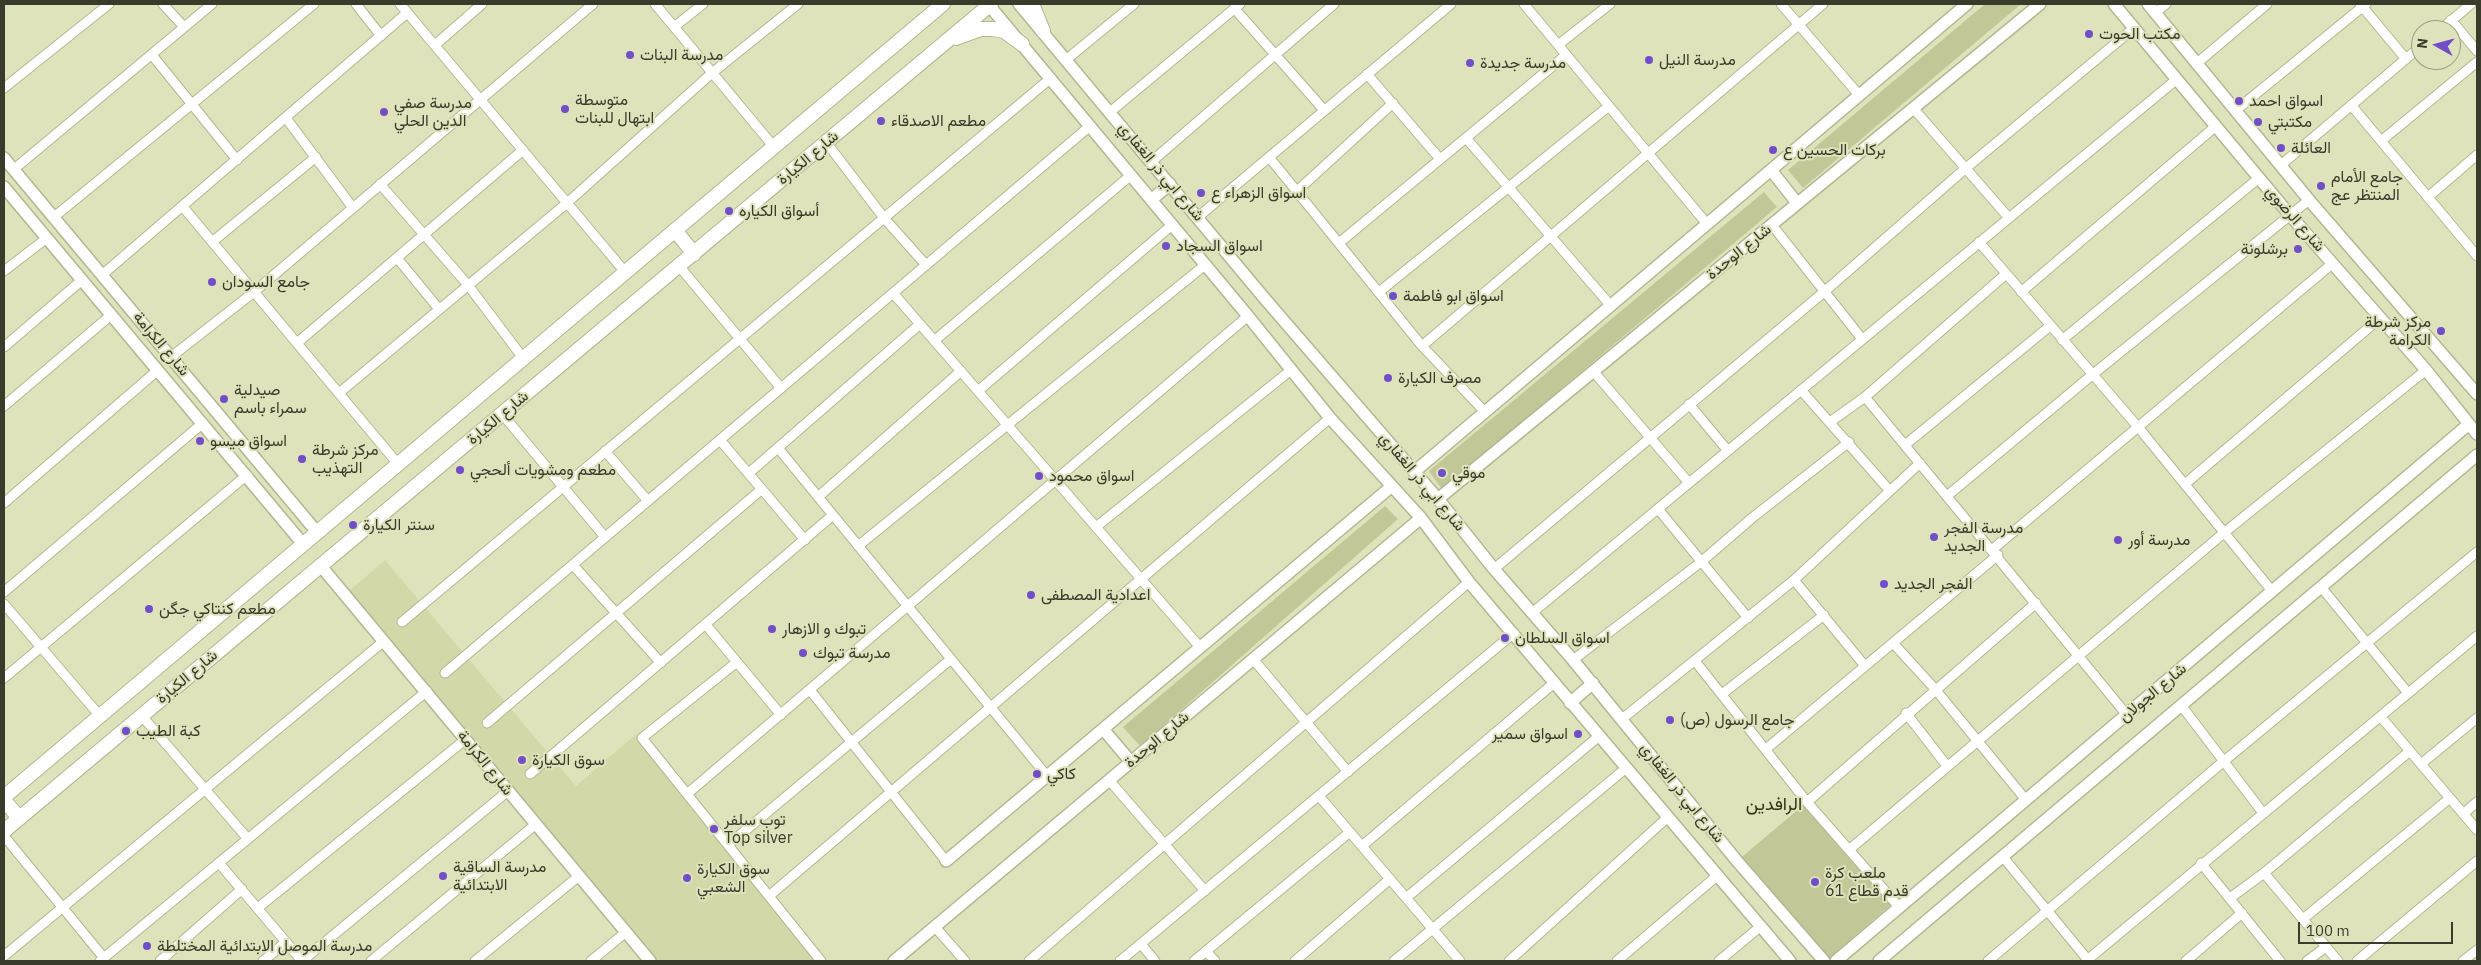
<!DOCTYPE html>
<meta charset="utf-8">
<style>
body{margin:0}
#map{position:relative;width:2481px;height:965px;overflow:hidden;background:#dee3bb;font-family:"IBM Plex Sans",sans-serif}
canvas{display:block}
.frame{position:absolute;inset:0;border:5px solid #393b2b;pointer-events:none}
.north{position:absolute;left:2411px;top:20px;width:50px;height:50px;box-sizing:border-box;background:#dee3bb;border:1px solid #9ca081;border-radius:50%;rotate:277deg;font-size:14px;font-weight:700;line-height:20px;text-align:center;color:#393b2b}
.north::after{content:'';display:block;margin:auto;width:18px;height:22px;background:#714ec7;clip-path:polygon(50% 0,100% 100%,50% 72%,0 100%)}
.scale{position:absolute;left:2298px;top:922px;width:155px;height:22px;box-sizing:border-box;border:2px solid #393b2b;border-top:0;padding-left:6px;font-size:15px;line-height:18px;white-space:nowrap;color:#393b2b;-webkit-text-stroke:4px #dee3bb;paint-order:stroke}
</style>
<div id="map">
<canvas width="2481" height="965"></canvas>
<div class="frame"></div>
<div class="north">N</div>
<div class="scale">100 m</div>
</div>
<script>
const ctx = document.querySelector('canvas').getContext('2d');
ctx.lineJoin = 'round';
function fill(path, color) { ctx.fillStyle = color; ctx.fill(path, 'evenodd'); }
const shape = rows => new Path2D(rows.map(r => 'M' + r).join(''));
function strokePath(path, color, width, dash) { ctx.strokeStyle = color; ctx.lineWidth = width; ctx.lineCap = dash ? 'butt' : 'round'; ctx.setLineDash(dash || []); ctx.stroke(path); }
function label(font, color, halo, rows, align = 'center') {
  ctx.font = font + ' "IBM Plex Sans",Vazirmatn,sans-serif'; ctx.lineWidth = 4; ctx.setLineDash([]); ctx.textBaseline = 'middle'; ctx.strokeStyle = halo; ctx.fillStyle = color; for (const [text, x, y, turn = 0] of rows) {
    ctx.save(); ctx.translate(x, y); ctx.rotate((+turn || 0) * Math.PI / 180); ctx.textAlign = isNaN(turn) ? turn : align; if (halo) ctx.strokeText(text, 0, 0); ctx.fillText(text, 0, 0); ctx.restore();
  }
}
fill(shape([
 [385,560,576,786,636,734,816,961,659,961,348,592]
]), '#d3d8a9');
fill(shape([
 [1985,4,2021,4,1803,188,1788,170],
 [1764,192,1777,207,1442,489,1429,471],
 [1385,506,1398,519,1140,746,1123,727],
 [1807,802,1893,903,1826,961,1737,861]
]), '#c2c797');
const street = shape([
 [163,4,184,27],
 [356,4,381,36],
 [400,4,625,272],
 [655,4,774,147],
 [1524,4,1707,224],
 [1781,4,1859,95],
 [2360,4,2406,59],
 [1234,8,1324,110],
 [2155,13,2166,4],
 [2451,20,2477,51],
 [674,27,703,4],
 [2440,30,2471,4],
 [435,45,482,4],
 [1558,45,1610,4],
 [152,55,237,160],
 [1067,59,1134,4],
 [2196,64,2267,4],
 [1367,74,1440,159],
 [4,88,109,4],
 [2351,105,2477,256],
 [1913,108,2009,218],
 [2235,111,2366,4],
 [1110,112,1240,4],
 [286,118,353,208],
 [1466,138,1611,306],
 [2381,141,2477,62],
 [826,142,884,218,926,265],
 [1269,157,1422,346,1485,412],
 [1151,162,1334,4],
 [2281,165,2421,46],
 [13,170,212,4],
 [380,184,468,285,523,358],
 [1297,191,1393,103],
 [2428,197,2477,155],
 [183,207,398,464],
 [54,217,314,4],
 [1198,217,1451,4],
 [1772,225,1862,339],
 [212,242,316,157],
 [1979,242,2138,427,2272,591],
 [1339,243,1566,55],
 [397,258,439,309],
 [679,266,781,388],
 [4,271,47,238],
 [102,275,407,13],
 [1379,292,1609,106],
 [2021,292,2216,126],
 [893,293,1200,647],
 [2062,340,2259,178],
 [934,341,1130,176],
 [297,343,523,150],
 [1422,346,1823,4],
 [4,347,82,280],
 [171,357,254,292,593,4],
 [1593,371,1689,483],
 [1801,390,1890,491],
 [978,391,1172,225],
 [339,393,567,203,712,73,798,4],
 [1865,397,2127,715],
 [1689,404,1728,451],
 [4,406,111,315],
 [503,415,605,537],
 [1830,422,1865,397,2006,274],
 [720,440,805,540],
 [1905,445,2050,326],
 [778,448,1047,776],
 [605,451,648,501],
 [749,473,920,324],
 [2185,484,2379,319],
 [1947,496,2092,375,2309,200],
 [818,497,961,371],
 [4,503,158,370],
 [1658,509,1748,618],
 [1096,527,1291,370],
 [858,546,1205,265],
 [1993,549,2333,263],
 [573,565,661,663],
 [1494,569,1824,292,1966,168,2134,28],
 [1794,580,1865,666],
 [2321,587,2408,693],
 [4,592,203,423],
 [4,604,100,716],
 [1532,613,2177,79],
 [402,622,1051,78],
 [706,625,781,715],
 [1893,643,1935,689,2026,800],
 [1253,659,1348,772],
 [1573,660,1701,562,1752,518,1849,442],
 [1695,661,1807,802,1900,908],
 [737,662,642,738,821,961],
 [445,673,1090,126],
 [4,678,247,475],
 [810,690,946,861],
 [1722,694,1824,615],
 [2181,705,2263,813],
 [1906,713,1947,766],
 [141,715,248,839],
 [2381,717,2477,830],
 [1622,719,1794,580,1920,463],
 [487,723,762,489],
 [1766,749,1998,555],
 [2421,764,2477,718],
 [530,774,833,515],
 [1109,780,1205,891],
 [687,794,1248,316],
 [1319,796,1460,961],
 [1807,802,2036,603],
 [2463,814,2477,802],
 [4,836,104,958],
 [728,845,951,659],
 [1362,846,1554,683],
 [1850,849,2225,532,2426,370],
 [2003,857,2088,960],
 [219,863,302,961],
 [2201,863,2280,961],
 [2264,873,2338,961],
 [769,896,1330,418],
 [1406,898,1598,737],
 [2230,898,2264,873,2410,751],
 [259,907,466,739],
 [2303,919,2450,798],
 [935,927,965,961],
 [1141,944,1155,961],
 [1206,951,1215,961],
 [4,956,384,641],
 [100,961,427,691],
 [160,961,242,889],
 [263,961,286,942],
 [302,961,508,791],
 [371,961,536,824],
 [475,961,579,876],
 [591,961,626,932],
 [1029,961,1469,582],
 [1120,961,1514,633],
 [1194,961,1350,832],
 [1295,961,1390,879],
 [1394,961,1625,769],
 [1509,961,1668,817],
 [1617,961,1718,875],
 [1719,961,1761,926],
 [1988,961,2224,761,2477,552],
 [2086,961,2477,636],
 [2186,961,2242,913],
 [2307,961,2326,947],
 [2357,961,2477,861],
 [2463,961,2477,950]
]);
const secondary = shape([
 [988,4,1248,316,1330,418,1421,518,1469,582,1790,961],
 [1019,4,1265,299,1438,499,1494,569,1573,660,1737,861,1824,961],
 [2114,4,2289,214,2426,370,2477,434],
 [2148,4,2309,200,2477,394],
 [4,158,316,531],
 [1771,170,1797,203],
 [4,187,303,544],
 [1151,200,1170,184],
 [1414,472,1967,4],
 [1438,499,2040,4],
 [320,565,650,961],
 [1570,703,1593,683],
 [1103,729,1131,762],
 [946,861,1392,486],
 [894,961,1421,518],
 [1836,961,2469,424],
 [1879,961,2477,455]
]);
const primary = shape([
 [1032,4,1043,31],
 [956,38,981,29,993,29,1004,31,1022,44],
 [675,230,694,254],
 [4,797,943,4],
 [4,800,19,818],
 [4,831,991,4]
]);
strokePath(street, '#b3b791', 11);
strokePath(secondary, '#b3b791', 14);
strokePath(primary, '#b3b791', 16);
strokePath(street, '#fff', 9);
strokePath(secondary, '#fff', 11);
strokePath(primary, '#fff', 14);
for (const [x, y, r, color] of [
 [2089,34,5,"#714ec7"],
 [630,55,5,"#714ec7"],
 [1649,60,5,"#714ec7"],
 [1470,63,5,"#714ec7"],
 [2239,101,5,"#714ec7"],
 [565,109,5,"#714ec7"],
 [384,112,5,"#714ec7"],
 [881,121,5,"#714ec7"],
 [2258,122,5,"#714ec7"],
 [2281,148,5,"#714ec7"],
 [1773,150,5,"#714ec7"],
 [2321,186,5,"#714ec7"],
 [1201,193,5,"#714ec7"],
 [729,211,5,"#714ec7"],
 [1166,246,5,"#714ec7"],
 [2298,249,5,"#714ec7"],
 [212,282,5,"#714ec7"],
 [1393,296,5,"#714ec7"],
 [2441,331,5,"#714ec7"],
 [1388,378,5,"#714ec7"],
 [224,399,5,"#714ec7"],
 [200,441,5,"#714ec7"],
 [302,459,5,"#714ec7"],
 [460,470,5,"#714ec7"],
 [1442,473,5,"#714ec7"],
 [1039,476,5,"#714ec7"],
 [353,525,5,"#714ec7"],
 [1934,537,5,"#714ec7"],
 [2118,540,5,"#714ec7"],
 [1884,584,5,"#714ec7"],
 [1031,595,5,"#714ec7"],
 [149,609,5,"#714ec7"],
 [772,629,5,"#714ec7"],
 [1505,638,5,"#714ec7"],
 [803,653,5,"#714ec7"],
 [1670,720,5,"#714ec7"],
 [126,731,5,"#714ec7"],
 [1578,734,5,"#714ec7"],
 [522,760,5,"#714ec7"],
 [1037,774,5,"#714ec7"],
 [714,829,5,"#714ec7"],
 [443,876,5,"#714ec7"],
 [687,878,5,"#714ec7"],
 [1815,882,5,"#714ec7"],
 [147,946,5,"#714ec7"]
]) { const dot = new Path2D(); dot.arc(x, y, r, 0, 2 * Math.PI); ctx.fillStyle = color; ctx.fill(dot); strokePath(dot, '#dee3bb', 2); }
label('16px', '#393b2b', '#dee3bb', [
 ["مكتب الحوت",2099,34],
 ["مدرسة البنات",640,55],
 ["مدرسة النيل",1659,60],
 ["مدرسة جديدة",1480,63],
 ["متوسطة",575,100],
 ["ابتهال للبنات",575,118],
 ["اسواق احمد",2249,101],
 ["مدرسة صفي",394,103],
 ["الدين الحلي",394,121],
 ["مطعم الاصدقاء",891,121],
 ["مكتبتي",2268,122],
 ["العائلة",2291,148],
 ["بركات الحسين ع",1783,150],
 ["جامع الأمام",2331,177],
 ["المنتظر عج",2331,195],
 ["اسواق الزهراء ع",1211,193],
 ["أسواق الكياره",739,211],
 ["اسواق السجاد",1176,246],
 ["برشلونة",2288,249,"right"],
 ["جامع السودان",222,282],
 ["اسواق ابو فاطمة",1403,296],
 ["مركز شرطة",2431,322,"right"],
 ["الكرامة",2431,340,"right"],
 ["مصرف الكيارة",1398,378],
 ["صيدلية",234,390],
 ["سمراء باسم",234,408],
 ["اسواق ميسو",210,441],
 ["مركز شرطة",312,450],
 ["التهذيب",312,468],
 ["مطعم ومشويات ألحجي",470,470],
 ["موقي",1452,473],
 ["اسواق محمود",1049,476],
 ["سنتر الكيارة",363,525],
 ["مدرسة الفجر",1944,528],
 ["الجديد",1944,546],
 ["مدرسة أور",2128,540],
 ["الفجر الجديد",1894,584],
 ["اعدادية المصطفى",1041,595],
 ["مطعم كنتاكي جگن",159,609],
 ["تبوك و الازهار",782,629],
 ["اسواق السلطان",1515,638],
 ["مدرسة تبوك",813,653],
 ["جامع الرسول (ص)",1680,720],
 ["كبة الطيب",136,731],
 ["اسواق سمير",1568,734,"right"],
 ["سوق الكيارة",532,760],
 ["كاكي",1047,774],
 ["توب سلفر",724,820],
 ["Top silver",724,838],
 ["مدرسة الساقية",453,867],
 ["الابتدائية",453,885],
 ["سوق الكيارة",697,869],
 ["الشعبي",697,887],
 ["ملعب كرة",1825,873],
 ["قدم قطاع 61",1825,891],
 ["مدرسة الموصل الابتدائية المختلطة",157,946]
], 'left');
label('16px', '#393b2b', '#dee3bb', [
 ["شارع الكيارة",808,158,-40],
 ["شارع ابي ذر الغفاري",1161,172,50],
 ["شارع الرضوي",2295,219,49],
 ["شارع الوحدة",1739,252,-39],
 ["شارع الكرامة",161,344,50],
 ["شارع الكيارة",498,418,-40],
 ["شارع ابي ذر الغفاري",1422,482,50],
 ["شارع الكيارة",187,677,-40],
 ["شارع الجولان",2153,693,-40],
 ["شارع الوحدة",1157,740,-40],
 ["شارع الكرامة",485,763,51],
 ["شارع ابي ذر الغفاري",1682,793,51]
]);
label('18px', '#30320f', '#dee3bb', [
 ["الرافدين",1774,805]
]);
</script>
